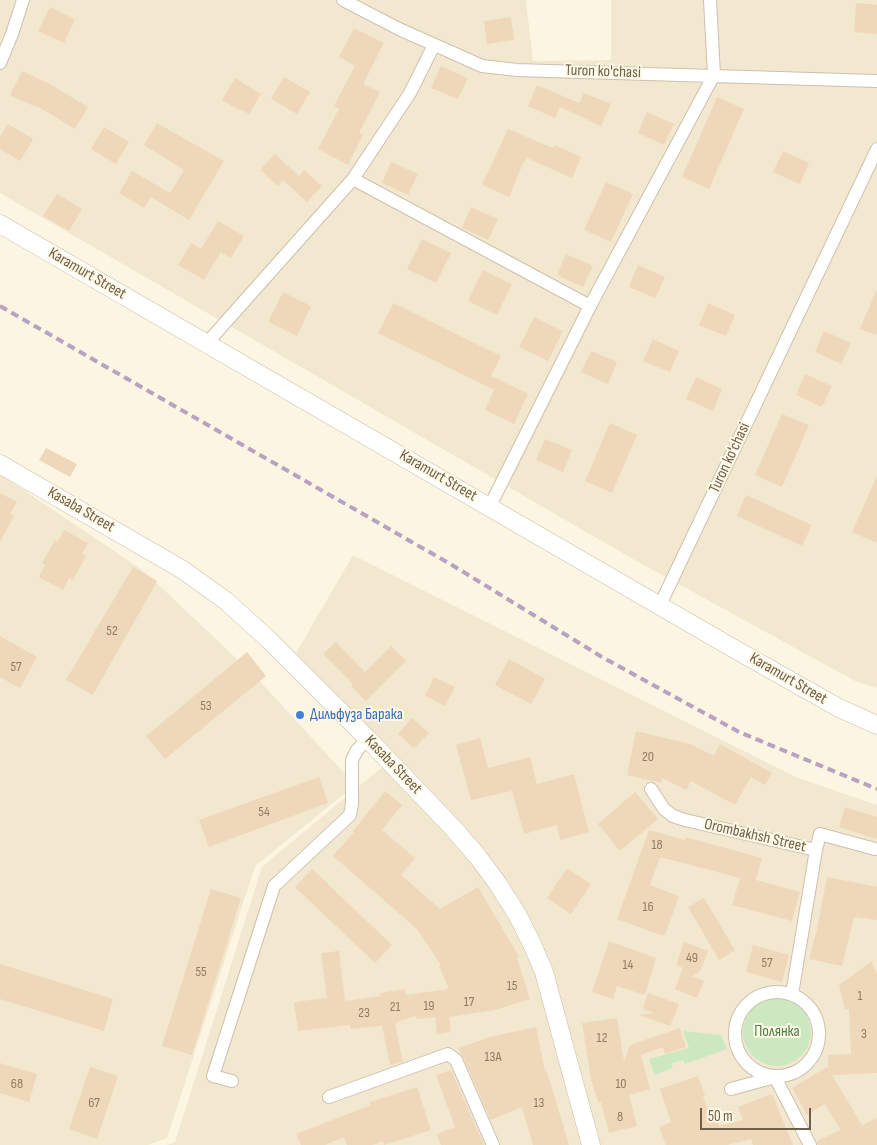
<!DOCTYPE html>
<meta charset="utf-8">
<style>
body{margin:0}
#map{position:relative;width:877px;height:1145px;overflow:hidden;background:#fbf5e1;font-family:"Sofia Sans Condensed",sans-serif}
canvas{display:block}
.scale{position:absolute;left:700px;top:1108px;width:111px;height:22px;box-sizing:border-box;border:2px solid #715e49;border-top:0;padding-left:6px;font-size:15px;line-height:18px;white-space:nowrap;color:#715e49;-webkit-text-stroke:4px #fef9e7;paint-order:stroke}
</style>
<div id="map">
<canvas width="877" height="1145"></canvas>
<div class="scale">50 m</div>
</div>
<script>
const ctx = document.querySelector('canvas').getContext('2d');
ctx.lineJoin = 'round';
function fill(path, color) { ctx.fillStyle = color; ctx.fill(path, 'evenodd'); }
const shape = rows => new Path2D(rows.map(r => 'M' + r).join(''));
function strokePath(path, color, width, dash) { ctx.strokeStyle = color; ctx.lineWidth = width; ctx.lineCap = dash ? 'butt' : 'round'; ctx.setLineDash(dash || []); ctx.stroke(path); }
function label(font, color, halo, rows, align = 'center') {
  ctx.font = font + ' "Sofia Sans Condensed",sans-serif'; ctx.lineWidth = 4; ctx.setLineDash([]); ctx.textBaseline = 'middle'; ctx.strokeStyle = halo; ctx.fillStyle = color; for (const [text, x, y, turn = 0] of rows) {
    ctx.save(); ctx.translate(x, y); ctx.rotate((+turn || 0) * Math.PI / 180); ctx.textAlign = isNaN(turn) ? turn : align; if (halo) ctx.strokeText(text, 0, 0); ctx.fillText(text, 0, 0); ctx.restore();
  }
}
fill(shape([
 [0,0,526,0,533,61,611,60,611,0,877,0,877,688,855,681,633,559,0,193],
 [0,474,145,572,256,677,355,785,255,866,167,1138,148,1145,0,1145],
 [353,555,798,778,877,805,877,1145,167,1145,175,1142,262,867,394,757,296,653]
]), '#f2e8d0');
fill(shape([
 '743 1032a34 34 0 1 1 68 0a34 34 0 1 1-68 0Z',
 [683,1031,721,1035,727,1049,685,1064,683,1060,671,1063,673,1068,655,1075,649,1059,689,1048]
]), '#cbe8c1');
fill(shape([
 [856,3,877,5,877,34,854,32],
 [50,7,75,19,64,43,38,31],
 [511,17,514,40,487,44,484,21],
 [354,28,384,43,363,84,380,92,359,133,363,135,348,165,318,149,339,109,334,106,355,66,339,57],
 [441,66,468,78,458,99,431,88],
 [22,71,50,84,88,107,75,129,37,106,36,107,10,95],
 [284,77,310,92,297,114,271,99],
 [235,78,261,94,249,114,240,109,239,110,222,100],
 [537,85,579,103,584,93,611,104,601,126,560,107,555,118,528,106],
 [717,97,744,109,709,189,682,177],
 [647,112,674,124,664,145,638,133],
 [157,123,224,161,189,220,151,197,144,208,119,193,132,171,170,193,184,170,144,145],
 [8,124,33,139,20,161,0,149,0,137],
 [104,127,129,142,116,164,91,149],
 [508,129,553,148,555,145,581,157,572,178,527,158,525,162,524,161,509,197,482,185],
 [783,151,809,163,800,184,773,172],
 [275,154,299,176,304,170,322,186,307,202,283,180,278,186,260,170],
 [391,162,418,174,408,195,382,183],
 [606,182,633,194,611,242,584,230],
 [57,194,82,209,69,231,43,216],
 [471,207,498,219,488,240,462,228],
 [218,221,244,236,231,258,221,252,204,280,178,265,191,243,201,249],
 [422,239,451,253,436,283,407,269],
 [566,254,593,266,583,287,557,275],
 [638,265,665,277,655,298,629,287],
 [483,270,512,284,497,315,468,301],
 [877,289,877,335,860,329],
 [283,292,311,306,297,336,268,322],
 [393,303,501,356,491,376,528,394,514,424,485,410,494,390,378,333],
 [708,303,735,315,726,336,699,325],
 [534,317,563,331,548,361,519,347],
 [824,331,851,343,841,364,815,352],
 [653,339,679,351,670,372,643,361],
 [591,351,617,362,608,384,581,372],
 [805,374,832,386,822,407,796,395],
 [696,377,722,389,713,411,686,399],
 [782,414,809,425,782,487,755,475],
 [610,423,637,435,612,493,585,481],
 [545,439,572,450,563,472,536,460],
 [46,448,77,464,70,477,39,460],
 [877,476,877,543,852,532],
 [0,493,17,502,10,514,14,516,0,542],
 [746,495,812,525,802,546,737,516],
 [64,530,88,543,82,554,86,556,73,580,69,578,63,590,39,577,45,565,42,563,55,540,58,541],
 [133,567,157,581,93,695,66,680],
 [0,636,37,657,20,688,0,677],
 [336,642,365,672,391,646,406,661,366,701,351,686,353,684,323,654],
 [247,652,266,676,165,759,146,736],
 [509,659,545,679,531,704,495,685],
 [434,677,455,687,445,706,425,696],
 [412,718,429,733,414,748,398,734],
 [636,731,690,744,714,756,720,744,772,773,765,785,751,777,735,805,691,781,686,790,662,778,661,783,627,775],
 [480,738,488,768,530,757,537,784,574,774,589,832,560,840,557,825,524,834,512,791,471,800,456,745],
 [319,777,328,803,209,847,199,820],
 [385,791,402,805,382,830,415,858,401,875,440,909,478,887,519,957,517,958,530,999,495,1010,449,1017,451,1032,437,1034,435,1017,417,1019,415,1016,396,1022,397,1024,395,1024,403,1062,390,1065,382,1026,350,1029,350,1025,298,1031,294,1002,327,998,321,953,339,951,345,1001,380,996,380,993,405,989,406,995,449,989,439,966,441,965,417,929,333,856,354,832,353,831],
 [635,792,658,819,620,851,598,824],
 [845,807,877,817,877,839,839,827],
 [649,830,685,840,685,837,762,858,756,880,800,892,792,921,732,905,740,878,660,857,650,885,679,896,665,935,660,935,617,919],
 [567,868,591,884,571,914,547,898],
 [312,869,392,945,375,963,295,887],
 [827,877,877,887,877,920,854,917,842,966,809,959,817,929],
 [211,889,241,898,192,1055,162,1046],
 [704,898,735,950,719,960,688,907],
 [609,941,656,958,645,995,617,986,613,999,592,992],
 [684,942,708,951,700,971,692,976,704,981,697,998,675,989,683,968,676,965],
 [753,945,789,955,782,982,746,972],
 [871,962,877,973,877,1073,832,1075,862,1125,877,1118,877,1145,818,1145,817,1141,841,1130,825,1104,807,1115,792,1088,827,1067,828,1068,828,1055,851,1054,849,1009,845,1009,839,985],
 [0,964,113,999,104,1031,0,999],
 [648,993,679,1004,670,1026,639,1015,654,1013,643,1009],
 [617,1018,624,1061,630,1045,680,1028,686,1047,665,1054,663,1047,641,1055,650,1089,629,1095,637,1126,609,1133,601,1102,598,1103,591,1079,582,1023],
 [536,1027,545,1072,547,1072,569,1145,533,1145,522,1107,491,1120,463,1057,458,1048,490,1037],
 [0,1063,37,1074,29,1102,0,1093],
 [90,1067,118,1076,97,1139,69,1129],
 [451,1070,484,1145,441,1145,436,1134,455,1127,436,1075],
 [698,1076,705,1095,703,1096,711,1121,717,1119,719,1126,743,1120,738,1107,772,1094,793,1145,753,1145,751,1139,727,1145,666,1145,659,1127,671,1122,660,1089],
 [417,1087,431,1130,384,1145,383,1141,372,1145,347,1145,344,1137,325,1145,301,1145,296,1134,371,1105,370,1102]
]), '#efd7ba');
const street = shape([
 [343,0,399,29,482,66,517,70,877,81],
 [0,63,12,34,23,0],
 [353,179,590,306],
 [207,343,353,179,410,93,434,45],
 [490,506,590,306,714,75,710,0],
 [660,605,877,149],
 [651,789,664,809,673,816,685,820,816,850,792,994],
 [816,850,820,834,875,849],
 '735 1034a42 42 0 1 1 84 0a42 42 0 1 1-84 0Z',
 [232,1081,213,1076,274,886,350,815,352,804,352,760,357,750,368,739],
 [731,1089,775,1077,810,1145],
 [329,1097,448,1054,456,1060,493,1145]
]);
const secondary = shape([
 [0,224,731,647,839,708,877,725],
 [0,464,183,570,226,601,268,639,368,739,453,828,478,857,498,884,518,916,532,944,544,972,591,1145]
]);
strokePath(street, '#cec0ac', 14);
strokePath(secondary, '#cfbea7', 19);
strokePath(street, '#fff', 12);
strokePath(secondary, '#fff', 18);
strokePath(shape([
 [0,306,452,565,602,657,739,732,877,789]
]), '#b9a1c3', 4, [8, 5]);
for (const [x, y, r, color] of [
 [300,715,5,"#3f7fe0"]
]) { const dot = new Path2D(); dot.arc(x, y, r, 0, 2 * Math.PI); ctx.fillStyle = color; ctx.fill(dot); strokePath(dot, '#fef9e7', 2); }
label('14px', '#907c65', null, [
 ["52",112,631],
 ["57",16,667],
 ["53",206,706],
 ["20",648,757],
 ["54",264,812],
 ["18",657,845],
 ["16",648,907],
 ["49",692,958],
 ["57",767,963],
 ["14",628,965],
 ["55",201,972],
 ["15",512,986],
 ["1",860,996],
 ["17",469,1002],
 ["19",429,1006],
 ["21",395,1007],
 ["23",364,1013],
 ["3",864,1034],
 ["12",602,1038],
 ["13А",493,1057],
 ["68",17,1084],
 ["10",621,1084],
 ["67",94,1103],
 ["13",539,1103],
 ["8",620,1117]
]);
label('16px', '#715e49', '#fef9e7', [
 ["Turon ko'chasi",603,72,2],
 ["Karamurt Street",87,274,30],
 ["Turon ko'chasi",730,458,-65],
 ["Karamurt Street",438,476,30],
 ["Kasaba Street",81,510,30],
 ["Karamurt Street",788,679,30],
 ["Kasaba Street",393,765,46],
 ["Orombakhsh Street",755,836,13]
]);
label('16px', '#366cbe', '#fef9e7', [
 ["Дильфуза Барака",310,715]
], 'left');
label('16px', '#4d7c44', '#fef9e7', [
 ["Полянка",777,1032]
]);
</script>
